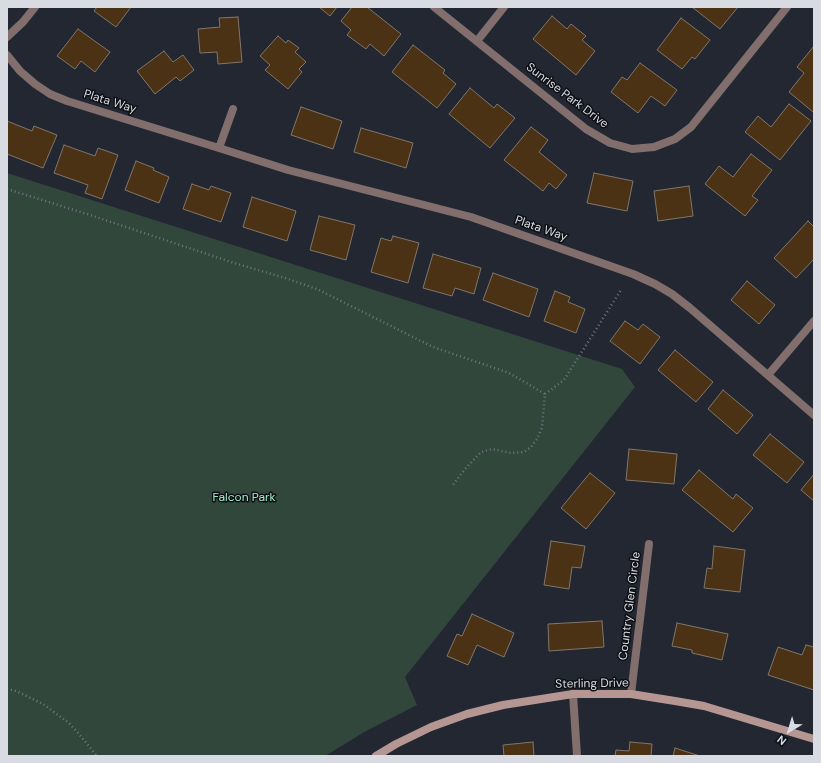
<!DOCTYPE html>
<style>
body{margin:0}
#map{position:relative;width:821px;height:763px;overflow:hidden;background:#232731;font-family:"DM Sans",sans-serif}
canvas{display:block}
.frame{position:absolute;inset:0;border:8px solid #d8dbe2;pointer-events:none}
.north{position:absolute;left:769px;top:711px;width:40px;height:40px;-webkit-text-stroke:3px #0e1015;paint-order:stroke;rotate:218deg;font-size:11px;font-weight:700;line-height:16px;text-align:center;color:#d8dbe2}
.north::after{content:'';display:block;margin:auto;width:14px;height:18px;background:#d8dbe2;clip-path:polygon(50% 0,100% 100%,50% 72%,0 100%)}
</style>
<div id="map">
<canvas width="821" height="763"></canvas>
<div class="frame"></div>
<div class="north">N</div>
</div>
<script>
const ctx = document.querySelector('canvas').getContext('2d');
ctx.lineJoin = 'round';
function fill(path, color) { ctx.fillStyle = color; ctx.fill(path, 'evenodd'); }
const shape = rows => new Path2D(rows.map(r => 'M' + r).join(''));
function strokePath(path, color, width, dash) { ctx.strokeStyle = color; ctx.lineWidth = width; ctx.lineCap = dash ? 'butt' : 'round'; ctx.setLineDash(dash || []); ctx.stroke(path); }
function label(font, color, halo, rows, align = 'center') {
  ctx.font = font + ' "DM Sans",sans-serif'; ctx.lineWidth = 3; ctx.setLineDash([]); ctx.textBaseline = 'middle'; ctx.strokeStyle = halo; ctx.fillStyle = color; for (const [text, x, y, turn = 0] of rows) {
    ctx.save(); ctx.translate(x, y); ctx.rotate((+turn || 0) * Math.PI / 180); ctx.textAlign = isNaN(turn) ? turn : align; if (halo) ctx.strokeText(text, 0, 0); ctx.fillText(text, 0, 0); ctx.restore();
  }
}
fill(shape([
 [7,173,622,369,635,387,405,677,417,705,366,731,325,756,7,756]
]), '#31473c');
const building = shape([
 [97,7,131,7,116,27,94,11,97,7],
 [319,7,337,7,330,16,319,7],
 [352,7,367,7,401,34,384,56,370,44,366,49,347,35,351,30,341,21,352,7],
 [692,7,738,7,720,29,692,7],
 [552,16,567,29,571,24,586,36,582,40,595,51,576,75,533,39,552,16],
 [238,17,242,62,218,64,217,52,200,53,198,29,220,27,219,18,238,17],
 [681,18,710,40,695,59,692,57,682,69,657,50,681,18],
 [78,29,110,52,95,72,81,61,75,69,57,56,78,29],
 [278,36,286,43,288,40,299,48,295,52,306,62,299,69,302,72,288,89,265,70,270,65,260,56,278,36],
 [413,45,445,70,443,73,456,84,437,108,392,72,413,45],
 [814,46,814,111,813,112,789,92,804,73,797,67,814,46],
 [164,51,173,62,183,55,194,70,180,81,176,77,155,94,137,71,164,51],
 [640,63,677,90,665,106,651,96,638,113,611,92,622,77,627,80,640,63],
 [470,88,494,108,497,104,515,118,490,148,449,114,470,88],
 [789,104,811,121,780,160,745,132,758,116,771,127,789,104],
 [301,107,342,121,333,149,291,135,301,107],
 [7,121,32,131,34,126,57,135,43,168,7,154,7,121],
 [531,127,548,140,539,152,567,175,556,189,549,183,543,191,504,160,531,127],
 [361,128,413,143,406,168,354,152,361,128],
 [64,145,95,156,98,148,118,155,102,199,85,193,88,185,54,173,64,145],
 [751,154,772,170,752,196,758,200,745,216,705,184,719,166,733,177,751,154],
 [136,161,154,168,153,170,169,177,159,203,125,190,136,161],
 [594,173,633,181,627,211,587,203,594,173],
 [192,184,209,190,211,186,231,193,221,222,183,209,192,184],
 [689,186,693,216,658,221,654,191,689,186],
 [252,197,296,211,287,241,243,227,252,197],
 [319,216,355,225,346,260,310,250,319,216],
 [808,221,814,227,814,259,796,278,774,258,808,221],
 [393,236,419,243,408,283,371,272,381,238,391,241,393,236],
 [433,254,481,268,474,294,455,288,452,296,423,288,433,254],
 [493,273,538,289,529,317,483,300,493,273],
 [747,281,775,305,759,324,731,300,747,281],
 [555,291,570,297,568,302,585,309,576,333,544,321,555,291],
 [625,321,638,330,643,324,660,337,640,364,610,341,625,321],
 [675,350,713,382,696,402,658,370,675,350],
 [723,390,753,415,737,434,708,409,723,390],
 [770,434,804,462,787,483,753,455,770,434],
 [629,449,677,454,674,484,626,480,629,449],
 [699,470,733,499,736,494,753,508,733,532,682,490,699,470],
 [590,473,615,493,586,529,561,508,590,473],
 [814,474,814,501,801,490,814,474],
 [551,541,585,546,581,568,572,567,569,589,544,585,551,541],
 [714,546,745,550,740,592,704,588,707,568,712,569,714,546],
 [472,614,514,633,504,657,477,645,468,665,447,656,457,634,462,636,472,614],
 [602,621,604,647,549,651,548,624,602,621],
 [677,623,728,634,722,660,692,653,692,650,672,646,677,623],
 [806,645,814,647,814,690,768,675,778,647,802,655,806,645],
 [533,742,534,756,504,756,503,745,533,742],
 [630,742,652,744,651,756,615,756,616,750,629,751,630,742],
 [675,748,700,756,673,756,675,748]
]);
fill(building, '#4b3215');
strokePath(building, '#80766b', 1);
strokePath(shape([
 [7,189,87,214,234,263,285,278,317,289,433,347,509,373,545,394,542,428,537,439,531,447,524,452,511,453,492,449,481,452,466,468,452,486],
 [545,394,564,380,621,290],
 [7,689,16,691,43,704,69,723,79,734,97,756]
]), '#72757e', 2.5, [1, 3]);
strokePath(shape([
 [434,7,586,129,610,143,632,149,654,147,675,139,691,127,787,7],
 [7,37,23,22,35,7],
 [477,41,504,7],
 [7,55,20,71,35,84,50,94,67,101,219,148,288,170,471,217,633,274,655,284,672,294,690,308,814,415],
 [219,148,233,109],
 [768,375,814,321],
 [573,694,577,756],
 [631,694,649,544]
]), '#826e6c', 8);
strokePath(shape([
 [376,756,396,744,431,727,467,714,503,705,573,694,631,694,675,701,704,706,814,739]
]), '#b69692', 8);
label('12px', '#d8dbe2', '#0e1015', [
 ["Sunrise Park Drive",567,96,37],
 ["Plata Way",110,102,17],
 ["Plata Way",541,229,19],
 ["Country Glen Circle",630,606,-83],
 ["Sterling Drive",592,684,-1]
]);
label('12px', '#a2eac7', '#0e1015', [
 ["Falcon Park",244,498]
]);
</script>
